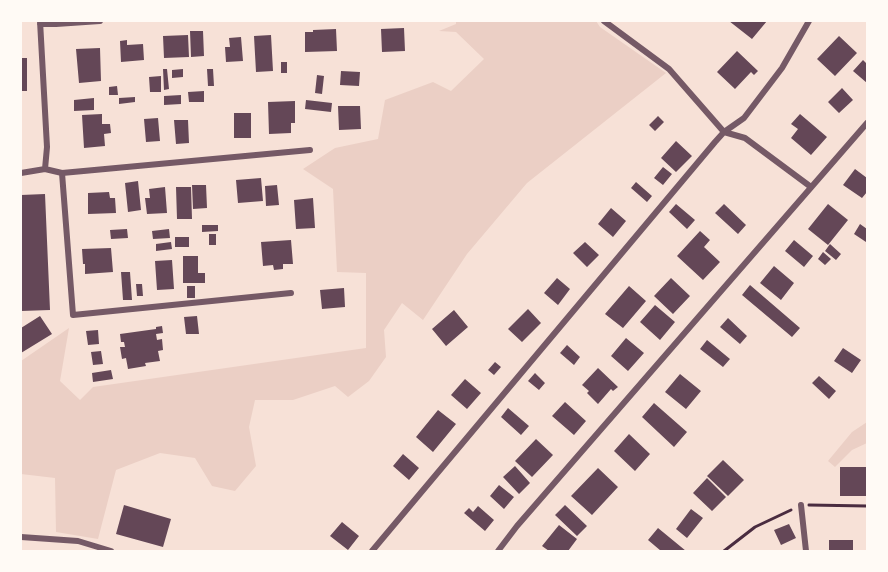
<!DOCTYPE html>
<style>
body{margin:0}
#map{position:relative;width:888px;height:572px;overflow:hidden;background:#f7e1d7;font-family:Roboto,sans-serif}
canvas{display:block}
.frame{position:absolute;inset:0;border:22px solid #fffaf5;pointer-events:none}
</style>
<div id="map">
<canvas width="888" height="572"></canvas>
<div class="frame"></div>
</div>
<script>
const ctx = document.querySelector('canvas').getContext('2d');
ctx.lineJoin = 'round';
function fill(path, color) { ctx.fillStyle = color; ctx.fill(path, 'evenodd'); }
const shape = rows => new Path2D(rows.map(r => 'M' + r).join(''));
function strokePath(path, color, width, dash) { ctx.strokeStyle = color; ctx.lineWidth = width; ctx.lineCap = dash ? 'butt' : 'round'; ctx.setLineDash(dash || []); ctx.stroke(path); }
fill(shape([
 [456,21,596,21,600,27,666,73,527,183,467,254,423,320,402,303,384,330,386,357,369,381,348,397,335,386,293,400,255,400,249,427,256,466,235,491,212,486,195,458,160,453,116,470,98,539,56,532,55,478,21,474,21,361,69,328,60,381,80,400,93,387,366,348,366,273,337,272,333,189,303,169,335,148,378,139,385,100,433,82,451,91,484,59,456,32,439,31,456,24],
 [867,422,867,443,852,450,835,467,828,461,852,432]
]), '#ebcfc5');
fill(shape([
 [729,21,767,21,752,39],
 [404,28,405,51,382,52,381,29],
 [336,29,337,51,305,52,305,32,313,32,313,30],
 [190,31,203,31,204,56,191,57],
 [188,35,189,57,164,58,163,36],
 [271,35,273,71,256,72,254,36],
 [839,36,857,53,835,76,817,59],
 [241,37,243,61,226,62,225,47,230,47,229,38],
 [127,40,127,45,143,44,144,60,121,62,120,41],
 [100,48,101,81,79,83,76,49],
 [737,51,758,71,754,75,751,72,735,89,717,72],
 [21,58,27,58,27,91,21,91],
 [863,60,867,64,867,83,853,71],
 [281,62,287,62,287,73,281,73],
 [163,69,167,69,169,89,164,90],
 [183,69,183,77,172,78,172,70],
 [207,69,213,69,214,86,208,86],
 [341,71,360,72,359,86,340,85],
 [317,75,324,76,322,94,315,93],
 [161,76,161,92,150,92,149,77],
 [117,86,118,95,109,95,109,87],
 [842,88,853,100,839,113,828,102],
 [204,91,204,102,189,102,188,92],
 [181,95,181,104,164,105,164,96],
 [135,97,135,102,119,104,119,98],
 [94,98,94,110,74,111,74,100],
 [306,100,332,103,331,112,305,109],
 [295,101,295,123,291,123,291,133,269,134,268,102],
 [338,106,360,106,361,129,339,130],
 [234,113,251,113,251,138,234,138],
 [102,114,102,124,110,124,111,133,104,134,105,146,84,148,82,115],
 [800,114,827,137,811,155,791,138,798,129,791,124],
 [658,116,664,122,655,131,649,125],
 [158,118,160,141,146,142,144,119],
 [174,120,188,120,189,143,176,144],
 [676,141,692,156,676,172,661,158],
 [663,167,672,174,663,185,654,178],
 [855,169,867,178,867,192,862,198,843,185],
 [261,178,263,201,238,203,236,180],
 [138,181,141,210,128,212,125,183],
 [636,182,652,196,647,202,631,188],
 [192,185,206,185,207,208,193,209],
 [277,185,279,205,266,206,265,186],
 [165,187,167,213,147,214,145,198,150,198,149,189],
 [176,187,191,187,192,219,177,219],
 [109,192,110,198,115,198,116,213,88,214,88,193],
 [45,194,50,310,21,311,21,195],
 [313,198,315,228,296,229,294,200],
 [676,204,695,220,687,229,669,212],
 [724,204,746,225,738,234,715,213],
 [828,204,848,220,828,245,808,229],
 [611,208,626,221,613,237,598,224],
 [860,224,867,229,866,242,854,234],
 [202,225,218,225,218,231,202,232],
 [127,229,128,238,111,239,110,230],
 [169,229,170,238,153,239,152,231],
 [700,231,710,240,704,247,720,262,703,280,677,256],
 [209,234,216,234,216,245,209,245],
 [175,237,189,237,189,247,175,247],
 [291,240,293,264,283,264,283,269,274,270,273,265,263,266,261,242],
 [794,240,813,256,804,267,785,251],
 [171,242,172,249,156,251,156,244],
 [585,242,599,255,587,267,573,253],
 [830,244,841,254,836,260,825,251],
 [111,248,113,272,85,274,85,264,83,264,82,249],
 [823,252,831,259,825,265,818,259],
 [183,256,198,256,198,273,205,273,205,283,183,283],
 [172,260,174,289,157,290,155,261],
 [774,266,794,283,781,300,760,283],
 [121,272,130,272,132,300,123,300],
 [557,278,570,289,558,305,544,293],
 [671,278,690,296,673,314,654,296],
 [136,284,142,284,143,296,137,296],
 [750,285,800,328,792,337,742,295],
 [187,286,195,286,195,298,187,298],
 [629,286,646,301,623,328,605,314],
 [344,288,345,307,322,309,320,290],
 [655,305,675,322,660,340,640,322],
 [528,309,541,323,522,342,508,329],
 [454,310,468,327,446,346,432,329],
 [40,316,52,334,21,353,21,328],
 [197,316,199,334,186,334,184,317],
 [728,318,747,336,740,344,720,327],
 [162,326,163,333,156,334,157,340,162,339,163,350,158,351,160,361,145,363,146,366,128,369,126,358,122,359,120,347,125,347,124,342,121,342,120,334,156,329,156,327],
 [98,330,99,344,88,345,86,331],
 [626,338,644,353,628,371,611,356],
 [707,340,730,359,723,367,700,349],
 [567,345,580,357,574,365,560,353],
 [843,348,861,360,852,373,834,361],
 [101,351,103,364,93,365,91,352],
 [495,362,501,367,494,375,488,370],
 [598,368,618,387,613,391,611,389,598,404,587,393,589,391,582,385],
 [111,370,113,379,93,382,92,373],
 [535,373,545,383,539,390,528,381],
 [680,374,701,391,686,409,665,392],
 [819,376,836,391,829,399,812,383],
 [465,379,481,393,467,409,451,395],
 [565,402,586,421,574,435,552,416],
 [654,403,687,432,674,447,642,417],
 [508,408,529,426,521,435,501,417],
 [438,410,456,424,433,452,416,437],
 [629,434,650,454,635,471,614,451],
 [536,439,553,455,532,477,515,461],
 [403,454,419,468,409,480,393,466],
 [723,460,744,480,728,496,707,476],
 [515,466,530,483,519,494,503,477],
 [840,467,867,467,867,496,840,496],
 [598,468,618,487,592,515,571,496],
 [707,478,726,497,712,511,693,493],
 [499,485,514,497,504,509,490,496],
 [124,505,171,519,163,547,116,534],
 [565,505,587,526,577,536,555,515],
 [478,506,494,520,485,531,464,513,469,508,473,512],
 [691,509,703,518,687,538,676,529],
 [342,522,359,536,348,550,330,536],
 [789,524,796,538,781,545,774,530],
 [559,525,577,539,568,551,549,551,542,546],
 [658,528,686,551,661,551,648,540],
 [829,540,853,540,853,551,829,551]
]), '#644757');
strokePath(shape([
 [809,505,867,506],
 [724,551,755,527,791,510]
]), '#4a2c40', 3);
strokePath(shape([
 [40,21,47,147,45,169],
 [604,21,669,69,724,132,745,138,811,187],
 [40,24,56,24,100,21],
 [21,173,45,169,62,173,73,315,291,293],
 [62,173,310,150],
 [801,505,806,551],
 [21,537,78,541,111,551],
 [372,551,715,142,724,132,744,118,782,68,809,21],
 [498,551,517,526,867,123]
]), '#755966', 6);
</script>
